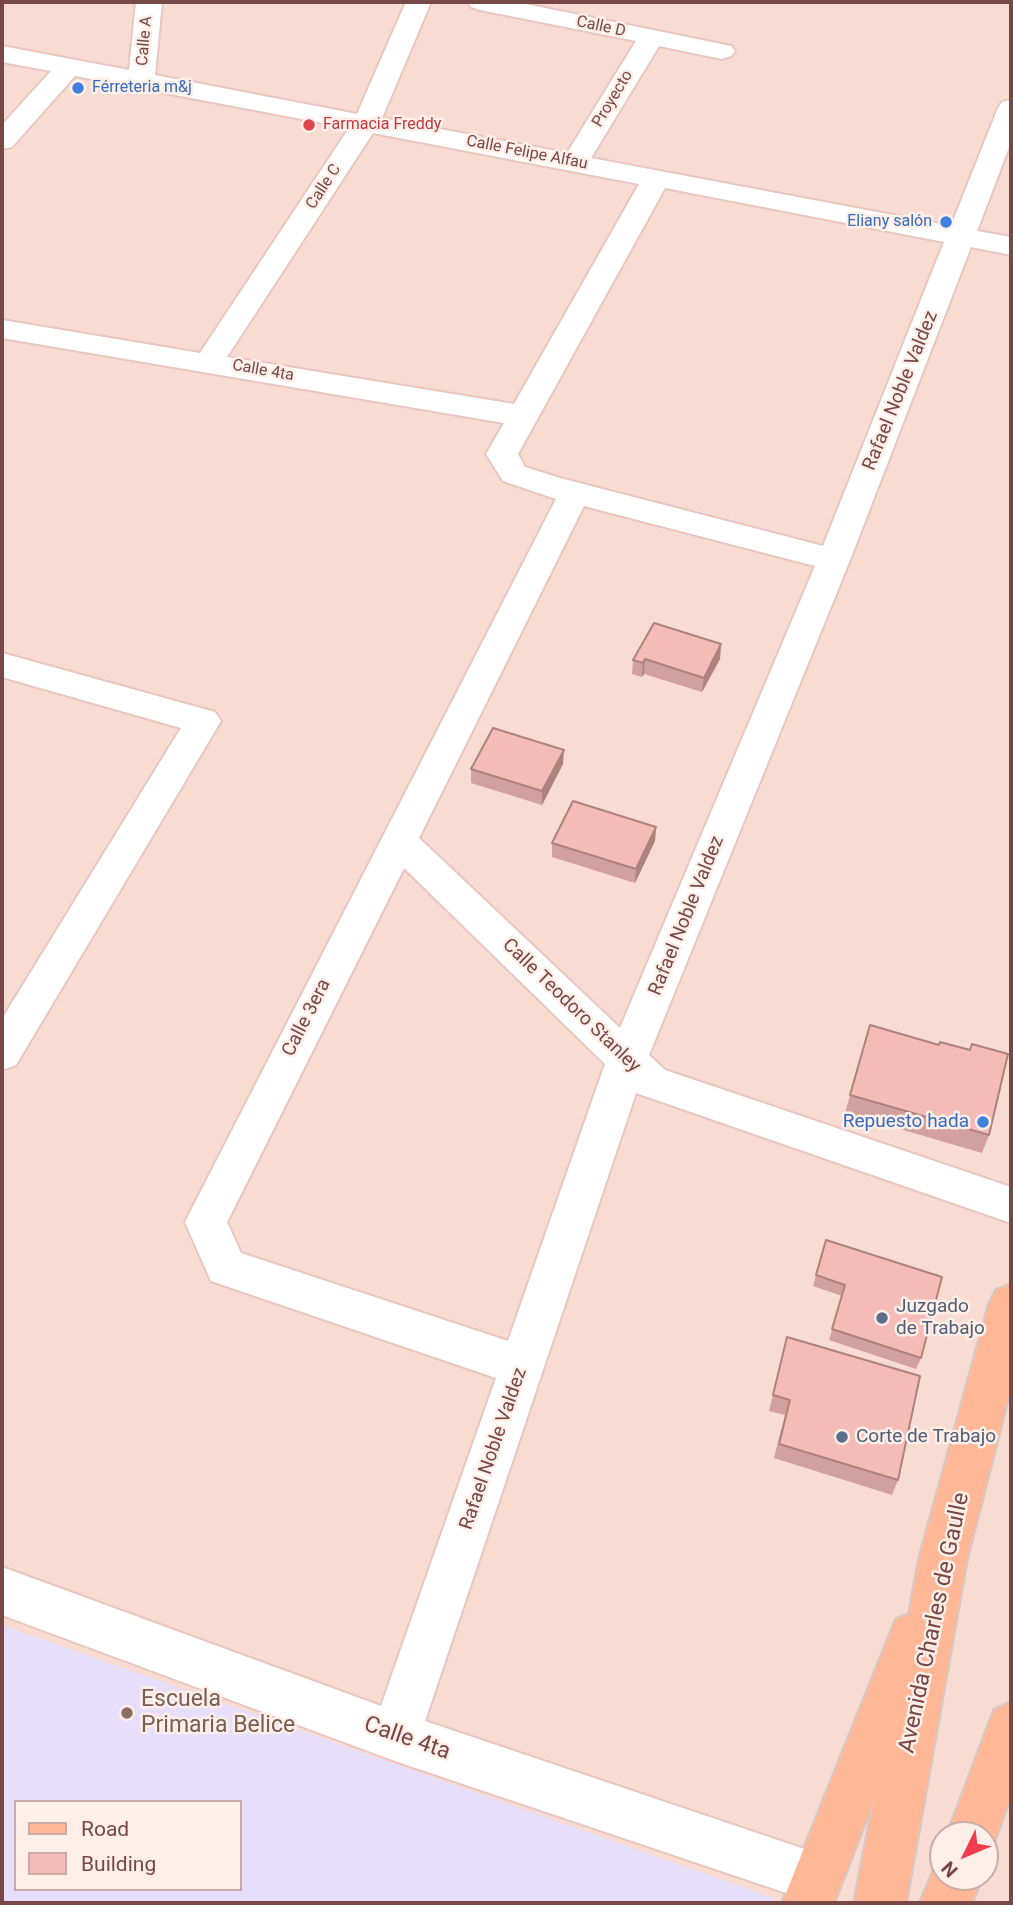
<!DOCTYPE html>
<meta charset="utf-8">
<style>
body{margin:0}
#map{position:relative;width:1013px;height:1905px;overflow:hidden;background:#fee9e1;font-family:Roboto,sans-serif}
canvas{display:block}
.frame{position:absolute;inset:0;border:4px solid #774846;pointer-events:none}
.legend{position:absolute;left:14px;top:1800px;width:228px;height:91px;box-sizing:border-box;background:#ffefe8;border:2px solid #c9aca7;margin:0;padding:9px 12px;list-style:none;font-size:21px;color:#774846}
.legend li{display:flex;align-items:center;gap:14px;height:35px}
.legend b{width:35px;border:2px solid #c9aca7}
.north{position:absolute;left:929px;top:1821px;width:70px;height:70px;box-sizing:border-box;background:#ffefe8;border:2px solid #c9aca7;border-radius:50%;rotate:227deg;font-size:19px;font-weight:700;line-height:28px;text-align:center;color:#774846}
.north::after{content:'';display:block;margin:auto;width:24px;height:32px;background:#f13c4d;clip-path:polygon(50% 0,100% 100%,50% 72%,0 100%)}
</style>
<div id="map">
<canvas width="1013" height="1905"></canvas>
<div class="frame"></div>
<ul class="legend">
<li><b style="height:9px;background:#ffb796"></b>Road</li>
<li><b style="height:19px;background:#f5bbb6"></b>Building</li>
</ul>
<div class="north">N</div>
</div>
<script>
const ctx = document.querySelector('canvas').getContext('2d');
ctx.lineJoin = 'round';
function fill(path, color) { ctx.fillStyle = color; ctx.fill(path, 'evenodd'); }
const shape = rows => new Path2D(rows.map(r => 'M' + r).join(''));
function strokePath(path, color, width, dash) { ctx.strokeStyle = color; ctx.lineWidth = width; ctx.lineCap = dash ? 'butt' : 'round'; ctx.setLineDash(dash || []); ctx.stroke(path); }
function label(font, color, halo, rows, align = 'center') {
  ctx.font = font + ' Roboto,sans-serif'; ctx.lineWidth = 5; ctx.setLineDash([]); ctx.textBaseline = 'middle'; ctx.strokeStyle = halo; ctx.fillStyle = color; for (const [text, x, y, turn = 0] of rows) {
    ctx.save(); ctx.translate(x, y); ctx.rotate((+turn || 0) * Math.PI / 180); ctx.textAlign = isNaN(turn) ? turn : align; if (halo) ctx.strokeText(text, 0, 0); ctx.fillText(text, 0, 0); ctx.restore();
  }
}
fill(shape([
 [2,2,1011,2,1011,1903,2,1903],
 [16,1802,240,1802,240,1889,16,1889],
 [943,1835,985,1835,985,1877,943,1877]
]), '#f8dbd1');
fill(shape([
 [2,1625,774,1898,773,1903,2,1903],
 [16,1802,240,1802,240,1889,16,1889]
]), '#e6defa');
const minor = shape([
 [136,2,162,2,155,75,357,114,406,2,431,2,382,118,567,153,636,41,480,10,471,7,468,2,516,2,731,46,735,51,731,56,722,59,659,46,591,158,951,226,998,108,1002,102,1011,100,1011,142,977,231,1011,237,1011,255,971,247,850,560,649,1055,665,1070,1011,1187,1011,1223,636,1093,425,1721,834,1859,842,1877,834,1895,816,1903,395,1761,2,1615,2,1567,381,1706,496,1378,211,1281,185,1222,556,499,503,481,486,454,504,423,2,338,2,320,200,353,349,128,75,76,12,147,2,149,2,125,51,71,2,62,2,46,129,70,136,2],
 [373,133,639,184,514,404,227,357,373,133],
 [665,188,944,242,823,546,560,478,525,467,518,454,665,188],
 [584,506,815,566,620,1028,419,838,584,506],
 [404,868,605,1064,508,1341,241,1253,227,1222,404,868],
 [2,653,215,712,221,721,16,1065,2,1070,2,1019,181,728,2,677,2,653]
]);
const major = shape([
 [1011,1284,1011,1387,967,1559,906,1903,854,1903,874,1800,834,1903,782,1903,896,1619,909,1614,919,1559,989,1304,996,1290,1011,1284],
 [1011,1702,1011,1796,990,1853,985,1855,985,1835,947,1835,994,1710,1011,1702],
 [943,1857,943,1877,982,1877,972,1903,920,1903,938,1859,943,1857]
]);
strokePath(minor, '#e8c7c1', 4);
strokePath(major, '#d6c8c8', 4);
fill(minor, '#fff');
fill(major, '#ffb796');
fill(shape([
 [721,644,720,659,702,692,644,674,642,677,632,674,633,660],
 [563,764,542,805,471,783,471,769],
 [656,827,655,841,635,883,552,857,552,843],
 [870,1025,989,1135,982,1153,845,1113],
 [826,1240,921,1358,916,1369,829,1340,842,1296,813,1286],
 [787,1337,898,1480,892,1495,774,1458,785,1415,769,1411]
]), '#d3a19d');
fill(shape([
 [721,644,720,659,702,692,704,678],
 [645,659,644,674,642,677,643,663],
 [564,750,563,764,542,805,542,791],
 [656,827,655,841,635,883,636,869]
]), '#ac837f');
const building = shape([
 [654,623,721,644,704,678,645,659,643,663,633,660,654,623],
 [493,728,564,750,542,791,471,769,493,728],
 [573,801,656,827,636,869,552,843,573,801],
 [870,1025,939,1045,940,1042,970,1050,972,1044,1008,1054,989,1135,850,1095,870,1025],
 [826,1240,942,1277,921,1358,832,1329,845,1285,816,1275,826,1240],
 [787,1337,920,1376,898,1480,779,1444,790,1400,773,1395,787,1337]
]);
fill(building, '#f5bbb6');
strokePath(building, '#ac837f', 2);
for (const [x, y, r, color] of [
 [78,88,7,"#3f7fe0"],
 [309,125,7,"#e0444e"],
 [946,222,7,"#3f7fe0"],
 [983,1122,7,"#3f7fe0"],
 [882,1318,7,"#5c6f8a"],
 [842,1437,7,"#5c6f8a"],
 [127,1713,7,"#8d6e63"]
]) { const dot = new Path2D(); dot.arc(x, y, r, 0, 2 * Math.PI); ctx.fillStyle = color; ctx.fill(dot); strokePath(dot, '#ffefe8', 2.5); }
label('16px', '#774846', '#ffefe8', [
 ["Calle D",601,27,12],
 ["Calle A",145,41,-85],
 ["Proyecto",613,99,-59],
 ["Calle Felipe Alfau",527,153,11],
 ["Calle C",324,187,-57],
 ["Calle 4ta",263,371,10]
]);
label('16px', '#366cbe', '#ffefe8', [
 ["Férreteria m&j",92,88],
 ["Eliany salón",932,222,"right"]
], 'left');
label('16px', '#be3a42', '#ffefe8', [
 ["Farmacia Freddy",323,125]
], 'left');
label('19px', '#774846', '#ffefe8', [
 ["Rafael Noble Valdez",901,391,-68],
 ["Rafael Noble Valdez",687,916,-68],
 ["Calle Teodoro Stanley",571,1006,44],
 ["Calle 3era",307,1018,-63],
 ["Rafael Noble Valdez",494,1449,-71]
]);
label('19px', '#366cbe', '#ffefe8', [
 ["Repuesto hada",969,1122]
], 'right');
label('19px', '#4e5e75', '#ffefe8', [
 ["Juzgado",896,1307],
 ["de Trabajo",896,1329],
 ["Corte de Trabajo",856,1437]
], 'left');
label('23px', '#774846', '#ffefe8', [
 ["Avenida Charles de Gaulle",935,1623,-78],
 ["Calle 4ta",407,1739,19]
]);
label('23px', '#785e54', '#ffefe8', [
 ["Escuela",141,1700],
 ["Primaria Belice",141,1726]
], 'left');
</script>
